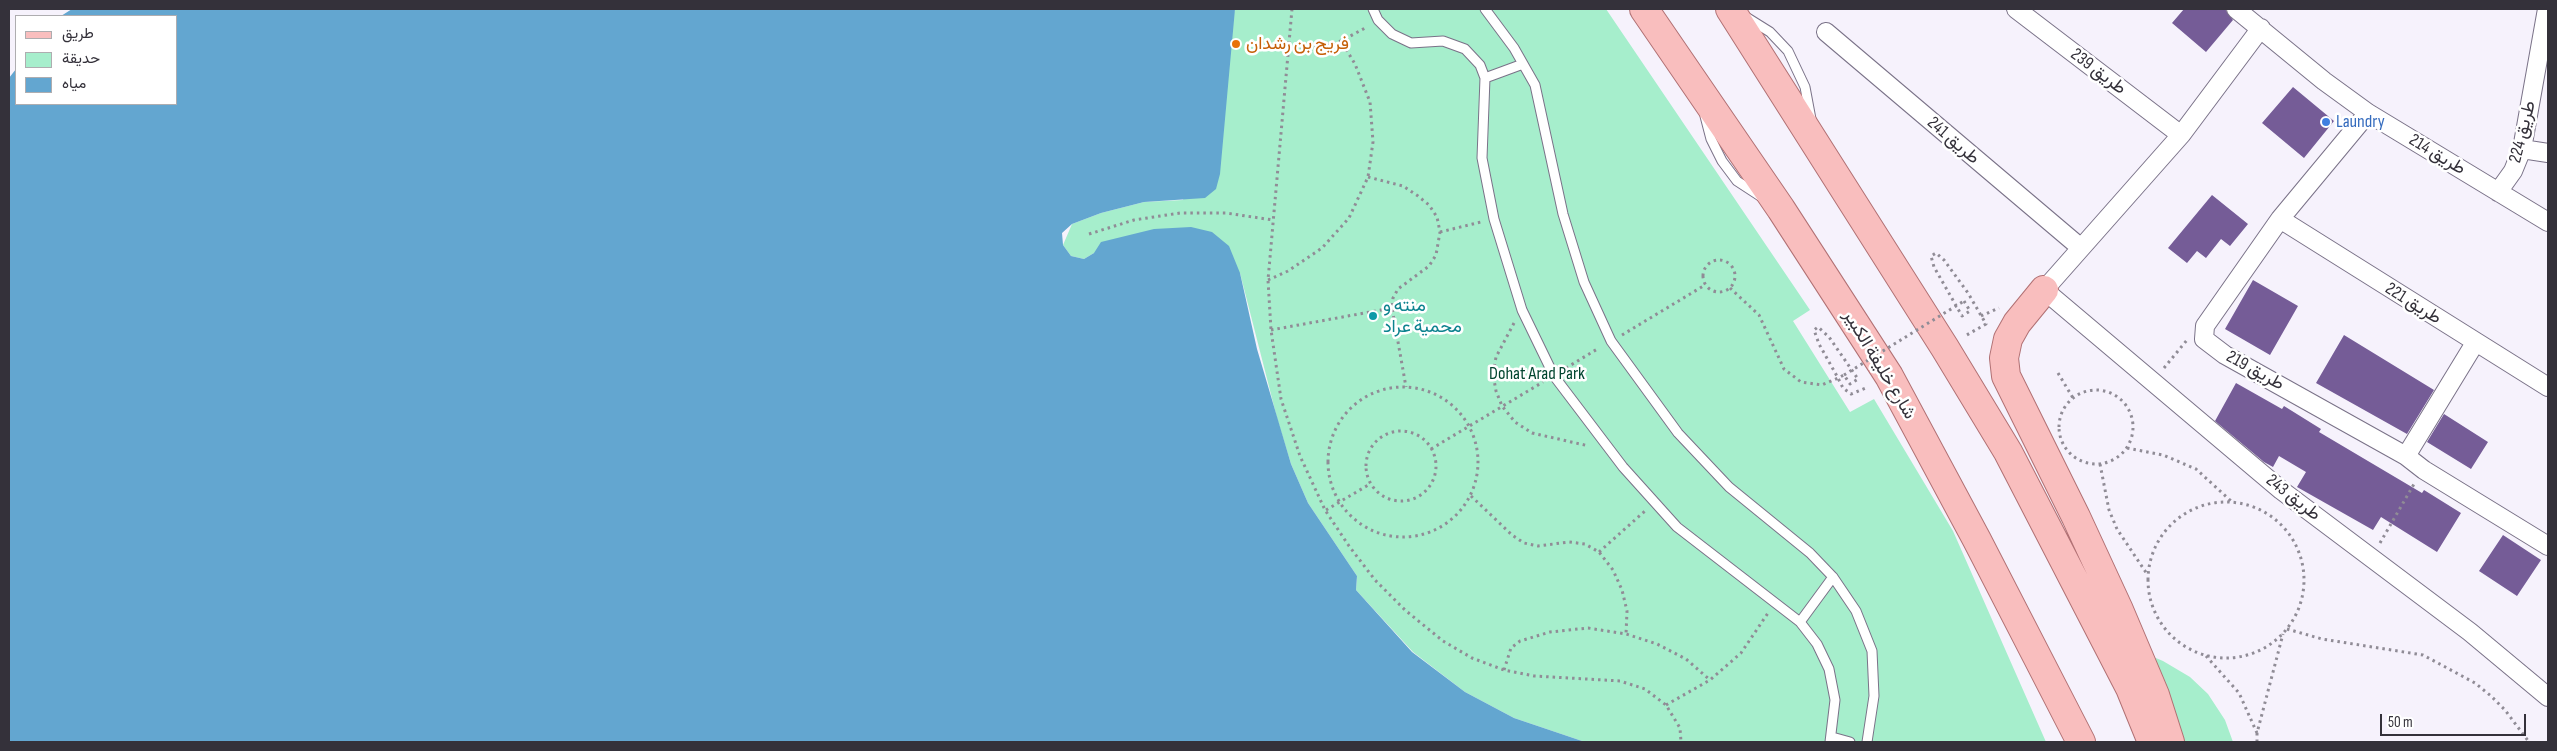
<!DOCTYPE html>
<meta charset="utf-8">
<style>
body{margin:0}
#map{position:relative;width:2557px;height:751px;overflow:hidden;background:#f6f2fc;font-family:"Sofia Sans Condensed",Vazirmatn,sans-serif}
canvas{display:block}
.frame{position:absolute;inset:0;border:10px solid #34313a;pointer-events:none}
.legend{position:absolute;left:15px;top:15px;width:162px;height:90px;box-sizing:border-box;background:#fff;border:1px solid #aeadb0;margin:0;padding:6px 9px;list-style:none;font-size:15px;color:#34313a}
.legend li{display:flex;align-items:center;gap:10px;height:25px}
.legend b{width:25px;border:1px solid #aeadb0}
.scale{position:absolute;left:2380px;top:714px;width:146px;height:22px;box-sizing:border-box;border:2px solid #34313a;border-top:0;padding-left:6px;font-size:15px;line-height:18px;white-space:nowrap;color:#34313a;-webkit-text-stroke:4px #fff;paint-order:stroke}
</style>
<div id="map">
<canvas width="2557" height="751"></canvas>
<div class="frame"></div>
<ul class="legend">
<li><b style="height:6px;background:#f9bebe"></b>طريق</li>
<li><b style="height:14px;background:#a6eecc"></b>حديقة</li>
<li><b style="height:14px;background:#63a6d0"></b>مياه</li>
</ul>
<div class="scale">50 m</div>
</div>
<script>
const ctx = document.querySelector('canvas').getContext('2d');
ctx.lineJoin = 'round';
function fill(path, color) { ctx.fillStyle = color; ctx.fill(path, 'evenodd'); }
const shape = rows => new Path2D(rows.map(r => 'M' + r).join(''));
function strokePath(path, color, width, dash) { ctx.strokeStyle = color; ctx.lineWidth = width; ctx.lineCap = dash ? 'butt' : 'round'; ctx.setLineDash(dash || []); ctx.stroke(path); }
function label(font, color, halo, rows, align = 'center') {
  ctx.font = font + ' "Sofia Sans Condensed",Vazirmatn,sans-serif'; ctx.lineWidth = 5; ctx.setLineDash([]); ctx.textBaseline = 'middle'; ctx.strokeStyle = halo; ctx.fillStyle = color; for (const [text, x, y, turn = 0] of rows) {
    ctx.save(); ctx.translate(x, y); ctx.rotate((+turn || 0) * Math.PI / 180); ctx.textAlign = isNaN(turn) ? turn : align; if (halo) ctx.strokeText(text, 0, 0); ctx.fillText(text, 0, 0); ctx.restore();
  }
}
fill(shape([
 [1235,9,1606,9,1810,310,1793,321,1850,412,1874,399,1953,531,2046,742,1585,742,1514,718,1465,692,1413,652,1356,590,1357,576,1308,503,1291,464,1277,418,1240,273,1094,253,1084,259,1071,256,1063,245,1072,224,1101,213,1144,202,1183,200],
 [2144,653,2163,661,2190,677,2208,694,2225,720,2233,742,2175,742]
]), '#a6eecc');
fill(shape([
 [72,9,1235,9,1220,174,1216,189,1205,198,1144,202,1101,213,1072,224,1062,233,1063,245,1071,256,1084,259,1094,253,1101,242,1154,229,1191,227,1212,232,1229,246,1240,273,1257,349,1291,464,1308,503,1357,576,1356,590,1412,652,1465,692,1514,718,1585,742,9,742,9,78,16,69,16,104,176,104,176,16,61,16]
]), '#63a6d0');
fill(shape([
 [2184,9,2225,9,2233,20,2206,52,2172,23],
 [2293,87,2334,121,2304,158,2262,123],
 [2212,195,2248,224,2230,246,2221,239,2206,258,2197,251,2187,263,2168,248],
 [2253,280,2298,306,2270,355,2225,329],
 [2344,335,2434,390,2407,434,2316,383],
 [2236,383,2282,409,2284,406,2321,429,2319,432,2422,493,2424,490,2461,513,2437,552,2381,517,2373,530,2297,487,2306,472,2279,456,2273,467,2264,462,2215,421],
 [2444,414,2488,442,2471,469,2427,442],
 [2503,535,2541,560,2517,596,2479,571]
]), '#755c97');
const service = shape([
 [1373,9,1378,20,1392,34,1411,43,1443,41,1465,49,1480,65,1485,78,1482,158,1494,219,1522,310,1554,376,1623,467,1677,527,1800,622,1817,644,1829,669,1835,700,1830,742],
 [1485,9,1514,48,1535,85,1563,214,1584,282,1611,341,1678,433,1729,487,1810,553,1833,577,1856,611,1872,651,1874,696,1867,742],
 [1746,17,1770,32,1788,51,1805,87,1811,119],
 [1485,78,1523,64],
 [1705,116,1711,139,1722,161,1737,181,1763,198],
 [1800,622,1833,577],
 [1832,737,1850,742]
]);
const minor = shape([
 [2016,9,2181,135],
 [2236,9,2324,81,2368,113,2548,222],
 [2261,28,2181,135,2044,290,2281,490,2470,632,2548,697],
 [1826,32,2081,248],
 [2368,113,2280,219,2205,326,2204,339,2225,355,2406,456,2424,470,2548,546],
 [2522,149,2548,153],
 [2498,192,2513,171,2522,149,2547,9],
 [2280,219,2548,387],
 [2406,456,2475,343]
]);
const primary = shape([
 [1644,9,1781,209,1889,376,1977,540,2081,742],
 [1730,9,1945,348,2008,452,2130,688,2152,742],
 [2044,290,2017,323,2008,339,2004,358,2006,376,2076,517,2119,610,2155,695,2170,742]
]);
strokePath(service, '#7a7288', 11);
strokePath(minor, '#7a7288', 20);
strokePath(primary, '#b17174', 30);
strokePath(shape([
 [1292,9,1268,280,1271,330,1281,399,1300,456,1325,510,1349,546,1375,580,1405,610,1443,641,1472,658,1504,670,1534,676,1620,681,1645,689,1666,705,1680,728,1681,742],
 [1288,51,1314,48,1341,41,1367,27],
 [1368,177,1403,186,1418,196,1429,205,1437,217,1440,232,1436,255,1429,266,1398,289,1393,298,1392,308,1406,387],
 [1440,232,1481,222],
 [1089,234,1134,220,1180,213,1226,213,1273,220],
 '1703 276a16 16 0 1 1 32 0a16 16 0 1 1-32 0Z',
 [1268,280,1288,271,1322,248,1349,218,1368,177,1373,142,1370,102,1355,64,1341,41],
 [1730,288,1759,315,1784,369,1801,382,1822,385,1838,378,1844,375,1850,384,1858,379,1829,337,1818,327,1814,330,1819,344,1838,378,1843,388,1851,394,1868,387],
 [1964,301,1970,311,1962,316,1934,267,1931,256,1936,253,1944,260,1968,293,1986,324,1965,336],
 [1981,316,1999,308],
 [1514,323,1496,357,1493,374,1496,391,1502,406,1515,422,1532,433,1589,446],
 [1271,330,1392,308],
 [1622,335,1705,285],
 [1566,368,1599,348],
 [2164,368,2187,340],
 [2058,373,2073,398],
 '1328 462a75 75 0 1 1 150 0a75 75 0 1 1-150 0Z',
 '2059 427a37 37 0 1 1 74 0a37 37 0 1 1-74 0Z',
 '1366 466a35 35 0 1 1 70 0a35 35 0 1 1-70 0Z',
 [2127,448,2163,455,2196,469,2231,501],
 [1431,449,1543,382],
 [2100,464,2109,510,2117,529,2147,574],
 [1471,496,1512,535,1524,543,1538,546,1569,542,1585,544,1599,552,1613,570,1622,590,1627,611,1626,634],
 '2148 580a78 78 0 1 1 156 0a78 78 0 1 1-156 0Z',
 [1326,510,1370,484],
 [2380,543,2414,484],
 [1599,552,1645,511],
 [2287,629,2322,639,2423,655,2475,683,2491,696,2505,710,2529,742],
 [2206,656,2239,693,2257,733],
 [1504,670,1511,648,1520,641,1550,632,1588,628,1626,634,1657,644,1686,659,1710,680],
 [1666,705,1710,680,1741,653,1768,613],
 [2257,742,2257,733,2283,634]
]), '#908c96', 3, [2.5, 4]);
strokePath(service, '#fff', 9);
strokePath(minor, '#fff', 18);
strokePath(primary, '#f9bebe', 28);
strokePath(shape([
 [1844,375,1964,301]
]), '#908c96', 3, [2.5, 4]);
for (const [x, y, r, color] of [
 [1236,44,5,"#e8710a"],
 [2326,122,5,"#3f7fe0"],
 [1373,316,5,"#0f9aa8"]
]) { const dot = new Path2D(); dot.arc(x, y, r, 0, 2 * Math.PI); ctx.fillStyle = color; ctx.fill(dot); strokePath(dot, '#fff', 2); }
label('18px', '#c56008', '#fff', [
 ["فريج بن رشدان",1246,44]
], 'left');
label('18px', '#34313a', '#fff', [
 ["طريق 239",2098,72,37],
 ["طريق 224",2523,132,-76],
 ["طريق 241",1953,141,41],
 ["طريق 214",2437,155,31],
 ["طريق 221",2413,304,32],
 ["شارع خليفة الكبير",1879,365,59],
 ["طريق 219",2255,371,29],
 ["طريق 243",2293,498,38]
]);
label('18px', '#366cbe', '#fff', [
 ["Laundry",2336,122]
], 'left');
label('18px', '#0d838f', '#fff', [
 ["منته و",1383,306],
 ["محمية عراد",1383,327]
], 'left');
label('18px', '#01452f', '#fff', [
 ["Dohat Arad Park",1537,374]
]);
</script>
